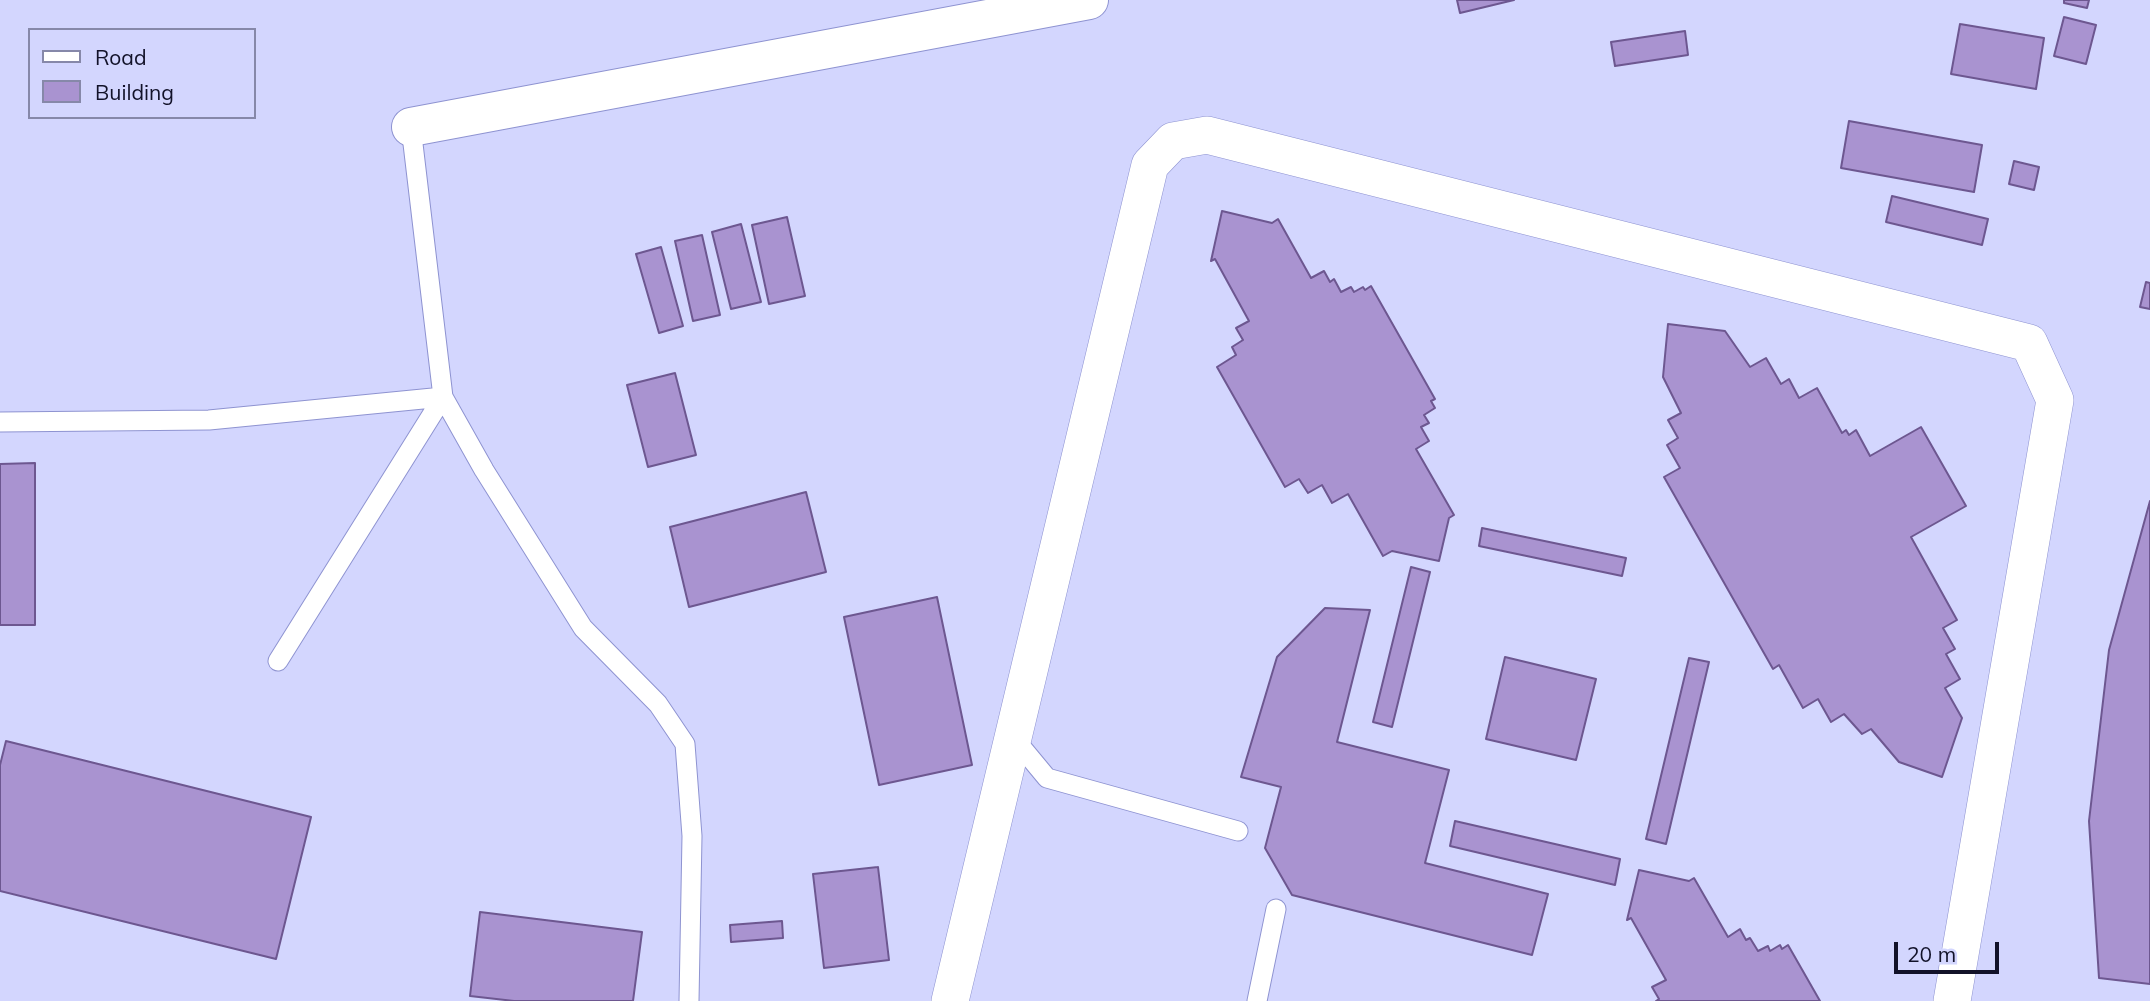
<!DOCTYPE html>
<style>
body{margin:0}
#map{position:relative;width:2150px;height:1001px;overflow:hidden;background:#d3d6fe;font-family:Mulish,sans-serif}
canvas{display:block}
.legend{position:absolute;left:28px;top:28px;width:228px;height:91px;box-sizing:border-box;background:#d3d6fe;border:2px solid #8688a9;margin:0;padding:9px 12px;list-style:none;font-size:21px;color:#121229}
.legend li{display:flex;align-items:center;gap:14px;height:35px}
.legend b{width:35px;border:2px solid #8688a9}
.scale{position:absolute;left:1894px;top:942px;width:105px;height:32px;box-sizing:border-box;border:4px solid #121229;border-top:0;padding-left:9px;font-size:21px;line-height:24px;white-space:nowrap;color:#121229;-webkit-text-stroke:5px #d3d6fe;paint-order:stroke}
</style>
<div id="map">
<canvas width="2150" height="1001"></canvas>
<ul class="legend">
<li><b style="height:9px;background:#fff"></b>Road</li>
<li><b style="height:19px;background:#a993d0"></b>Building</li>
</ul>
<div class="scale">20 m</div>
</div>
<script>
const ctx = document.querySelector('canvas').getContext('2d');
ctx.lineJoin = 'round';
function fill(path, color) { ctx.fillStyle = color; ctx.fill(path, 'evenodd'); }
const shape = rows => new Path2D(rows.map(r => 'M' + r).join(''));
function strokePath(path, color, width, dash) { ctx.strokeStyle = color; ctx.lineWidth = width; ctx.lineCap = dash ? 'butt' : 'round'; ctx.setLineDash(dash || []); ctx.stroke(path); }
const building = shape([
 [1457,0,1514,0,1460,13,1457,0],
 [2064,0,2089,0,2087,8,2064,3,2064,0],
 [2064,17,2096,25,2086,64,2054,56,2064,17],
 [1960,24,2044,38,2036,89,1951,74,1960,24],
 [1685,31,1688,55,1615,66,1611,42,1685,31],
 [1849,121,1982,145,1974,192,1841,168,1849,121],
 [2014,161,2039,167,2034,190,2009,184,2014,161],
 [1892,196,1988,219,1982,245,1886,222,1892,196],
 [1222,211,1272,223,1278,219,1311,278,1324,271,1330,282,1334,279,1341,292,1351,287,1354,292,1363,287,1365,290,1371,286,1435,399,1431,401,1435,408,1424,415,1429,423,1421,427,1429,441,1416,449,1454,515,1449,518,1439,561,1392,551,1383,556,1348,494,1332,503,1322,485,1308,493,1299,479,1285,487,1217,367,1236,355,1232,347,1243,340,1236,328,1249,321,1215,259,1211,261,1222,211],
 [787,217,805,296,769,304,752,225,787,217],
 [741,224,761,302,731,309,712,232,741,224],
 [702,235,720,315,693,321,675,241,702,235],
 [661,247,683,326,659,333,636,254,661,247],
 [2146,282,2150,283,2150,309,2140,307,2146,282],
 [1668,324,1725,331,1750,367,1766,358,1781,384,1789,379,1799,398,1817,388,1842,433,1846,430,1849,435,1856,430,1870,456,1921,427,1966,506,1911,537,1957,620,1943,628,1955,649,1946,654,1960,679,1945,688,1962,718,1942,777,1899,762,1871,729,1862,734,1844,714,1831,722,1818,699,1803,708,1779,665,1773,669,1664,477,1680,468,1667,445,1678,438,1668,420,1681,413,1663,377,1668,324],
 [675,373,696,455,648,467,627,385,675,373],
 [35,463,35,625,0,625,0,464,35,463],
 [806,492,826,572,689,607,670,527,806,492],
 [2150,501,2150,984,2099,978,2089,821,2109,650,2150,501],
 [1482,528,1626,558,1622,576,1479,546,1482,528],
 [1411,567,1430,572,1392,727,1373,722,1411,567],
 [937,597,972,765,879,785,844,617,937,597],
 [1325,608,1370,610,1337,742,1449,770,1425,863,1548,894,1532,955,1292,895,1265,848,1281,787,1241,777,1277,657,1325,608],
 [1505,657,1596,679,1576,760,1486,739,1505,657],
 [1689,658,1709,662,1666,844,1646,839,1689,658],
 [6,741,311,817,276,959,0,891,0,765,6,741],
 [1455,821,1620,859,1615,885,1450,846,1455,821],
 [878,867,889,960,824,968,813,874,878,867],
 [1639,870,1689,881,1694,878,1728,937,1740,929,1746,940,1750,938,1758,951,1768,946,1770,951,1780,945,1782,949,1788,945,1820,1001,1656,1001,1659,999,1652,987,1666,980,1631,918,1627,920,1639,870],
 [480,912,642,932,633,1001,514,1001,470,996,480,912],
 [782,921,783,938,731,942,730,925,782,921]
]);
fill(building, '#a993d0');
strokePath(building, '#6d5790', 2);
const lane = shape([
 [0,422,209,420,443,397,484,470,583,628,658,704,685,744,692,836,689,1001],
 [278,661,443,397,411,127],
 [1013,737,1047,778,1238,831],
 [1257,1001,1276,909]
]);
const street = shape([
 [950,1001,1150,165,1173,141,1207,135,2029,343,2055,400,1952,1001]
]);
const secondary = shape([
 [411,127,1089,0]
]);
strokePath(lane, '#8e93d1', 21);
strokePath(street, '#8e93d1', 38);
strokePath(secondary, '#8e93d1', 40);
strokePath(lane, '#fff', 19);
strokePath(street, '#fff', 37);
strokePath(secondary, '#fff', 38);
</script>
